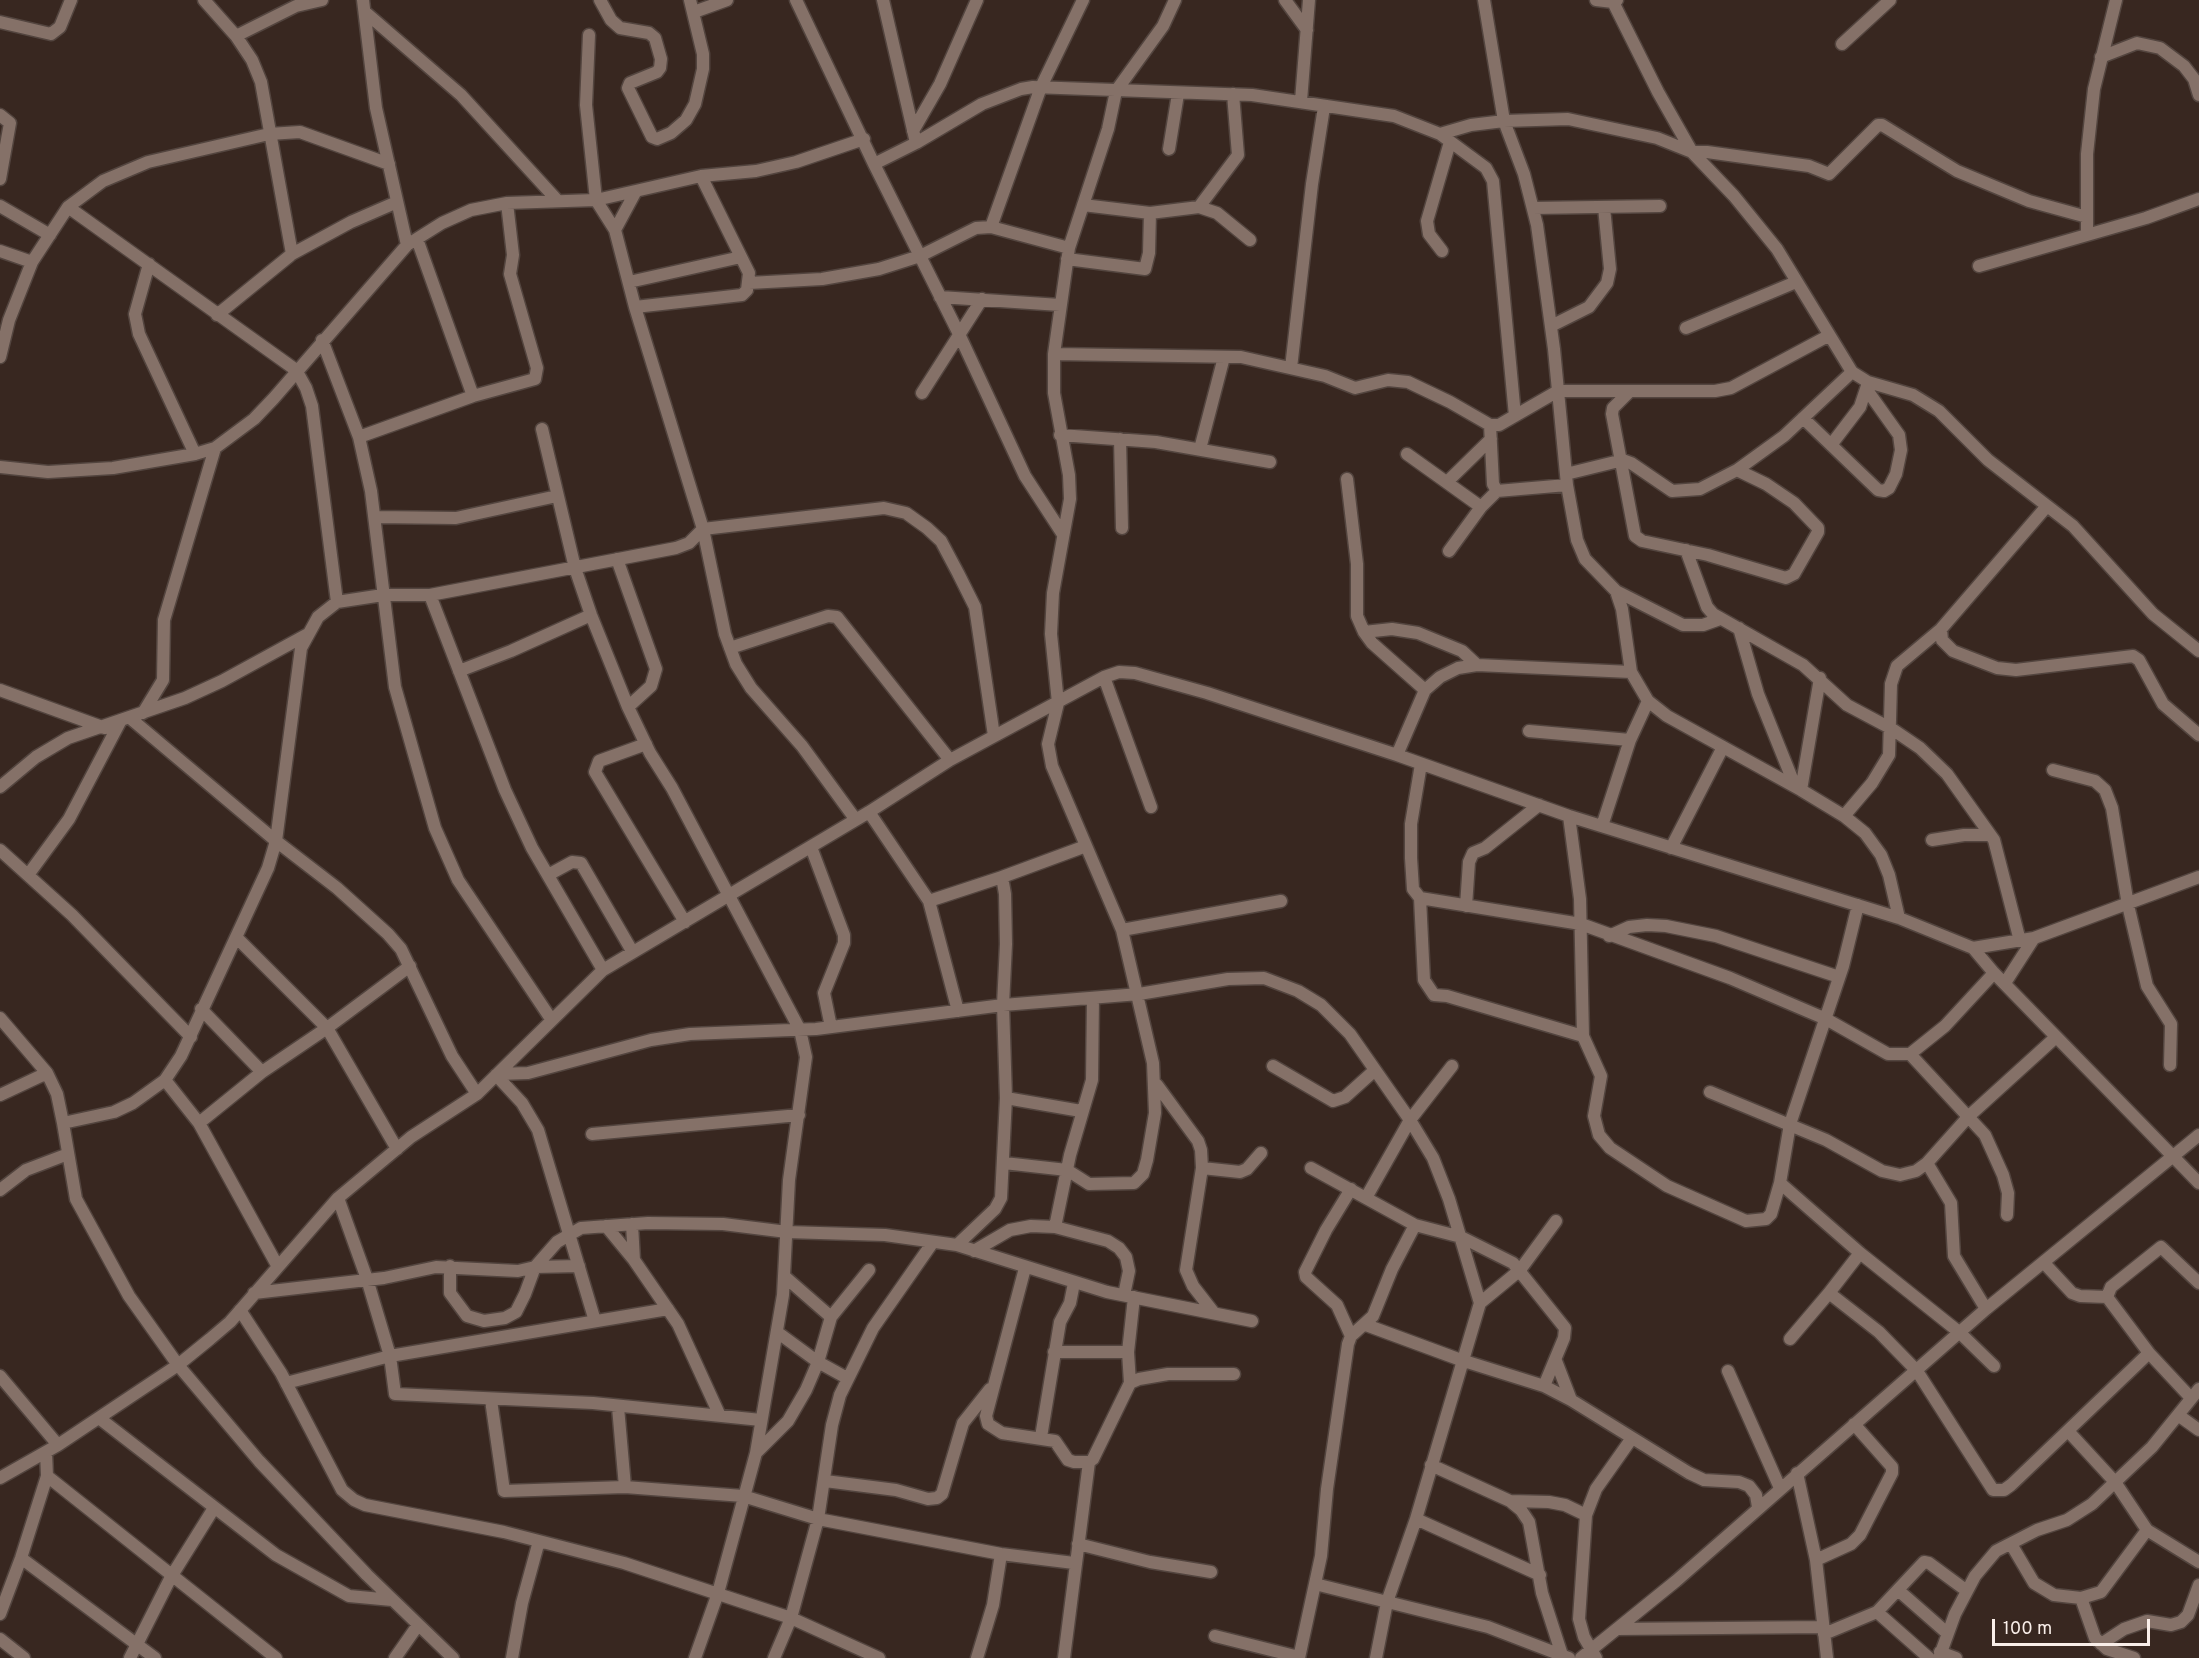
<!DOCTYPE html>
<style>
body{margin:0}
#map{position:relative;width:2199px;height:1658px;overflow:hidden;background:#382720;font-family:Overpass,sans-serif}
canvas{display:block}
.scale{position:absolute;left:1992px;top:1619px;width:158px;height:27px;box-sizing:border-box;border:3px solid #f9eee9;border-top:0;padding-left:8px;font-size:18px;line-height:21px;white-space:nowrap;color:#f9eee9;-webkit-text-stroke:4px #382720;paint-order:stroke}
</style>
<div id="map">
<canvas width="2199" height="1658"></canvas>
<div class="scale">100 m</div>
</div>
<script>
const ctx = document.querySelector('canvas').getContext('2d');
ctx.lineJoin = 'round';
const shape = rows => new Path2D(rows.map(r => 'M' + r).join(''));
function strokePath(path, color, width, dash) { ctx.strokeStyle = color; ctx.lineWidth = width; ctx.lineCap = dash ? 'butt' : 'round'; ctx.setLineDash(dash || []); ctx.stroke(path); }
const minor = shape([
 [204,0,236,36,252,60,261,82,292,254],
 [363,0,376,108,407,245],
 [600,0,611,20,620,28,649,33,655,38,661,59,660,68,657,72,630,83,628,88,652,137,657,139,671,133,686,120,695,104,703,69,703,54,690,0],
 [796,0,874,164,959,334,1025,476,1062,533],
 [883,0,916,143],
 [1285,0,1307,30],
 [1484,0,1504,121,1524,174,1537,225,1554,349,1567,485,1577,540,1585,559,1616,591,1622,609,1631,672,1648,701,1667,716,1801,790,1844,816,1865,833,1881,855,1889,875,1899,918],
 [1596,0,1613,2,1617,0],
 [1612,0,1658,92,1692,152,1734,196,1777,249,1852,372,1868,382,1913,395,1939,411,1988,460,2073,526,2153,614,2199,651],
 [365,12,461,95,557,200],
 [694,12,727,0],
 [0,22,51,34,60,27,71,0],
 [589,35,586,105,596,200,615,230,635,307,703,529,725,634,736,664,751,688,802,746,856,820],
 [236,36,296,6,322,0],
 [1842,44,1890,0],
 [2101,57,2137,43,2160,48,2184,66,2194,79,2199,95],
 [1301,101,1309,0],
 [0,115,10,123,0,179],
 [913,131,940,84,977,0],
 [1440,134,1486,168,1493,181,1515,416],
 [1169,149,1178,94],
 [874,164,916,143,982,104,1021,89,1033,87,1252,95,1394,116,1440,134,1471,125,1504,121,1568,119,1657,138,1692,152,1707,152,1809,166,1829,174,1878,125,1882,125,1957,171,2029,201,2087,217],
 [1083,205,1150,213,1199,207,1217,213,1250,240],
 [0,206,50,235],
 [68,207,296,370,306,388,312,406,337,602],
 [1199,207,1238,155,1233,94],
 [1533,208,1660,206],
 [991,227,1041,87,1083,0],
 [615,230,636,191],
 [2087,233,2087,154,2094,89,2116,0],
 [417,239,473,396],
 [0,251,32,262],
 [1442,251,1429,234,1427,221,1450,142],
 [1067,259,1145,269,1149,253,1150,213],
 [149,264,135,314,139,334,195,454],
 [1979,266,2146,218,2199,199],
 [629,282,741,257],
 [749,283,822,279,879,269,920,256,976,228,991,227,1069,248],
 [940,297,1060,305],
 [635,307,742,295,747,290,749,273,701,176],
 [217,315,292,254,351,222,397,202],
 [1551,326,1589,307,1607,283,1610,269,1604,207],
 [1686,328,1796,282],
 [322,340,359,437,371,491,395,687,435,828,458,880,551,1019],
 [1054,354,1241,357,1325,376,1355,388,1388,380,1408,382,1450,402,1490,425,1499,425,1558,391,1715,391,1731,388,1828,336],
 [0,357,9,320,32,262,68,207,103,181,148,162,269,134,300,132,389,164],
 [1291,368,1312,184,1324,107],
 [1630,391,1613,408,1612,414,1635,536,1642,541,1708,555,1786,578,1794,574,1818,532,1818,528,1794,503,1766,484,1737,470],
 [922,393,982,299],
 [1803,418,1878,490,1884,491,1889,488,1896,474,1901,450,1899,435,1867,390],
 [1490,425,1493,484,1497,491,1567,485],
 [542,429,575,568,591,615,628,707,650,753,672,788,800,1030,806,1057,789,1180,783,1295,756,1453,718,1593,695,1658],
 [1060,435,1156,442,1270,462],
 [359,437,473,396,535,379,537,368,510,274,513,255,507,203],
 [1120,439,1122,528],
 [1831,445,1860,407,1868,383],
 [1200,449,1224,357],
 [1407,454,1481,507],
 [0,467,48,472,113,468,195,454,215,448,254,419,274,398,407,245,442,223,471,210,507,203,596,200,701,176,756,171,796,162,864,139],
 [1566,474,1623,460,1631,463,1672,491,1700,489,1737,470,1784,436,1852,372],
 [1347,479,1357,564,1357,616,1364,632,1372,643,1425,690],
 [1448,481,1491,439],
 [375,517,456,518,557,496],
 [1686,550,1707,607,1713,614,1803,665,1847,705,1892,729,1920,748,1947,774,1994,840,2020,941],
 [1449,551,1481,507,1497,491],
 [617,559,656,669,651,686,628,707],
 [1616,591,1683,625,1703,625,1720,619],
 [430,595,505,790,532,848,603,970],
 [1739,628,1758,694,1795,786],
 [1941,629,1942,640,1953,651,1997,668,2016,670,2133,656,2139,660,2163,704,2199,735],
 [1364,632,1392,629,1418,633,1462,651,1477,665],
 [730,648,828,616,837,617,950,760],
 [459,671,511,651,591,615],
 [1104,677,1151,807],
 [0,690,105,728],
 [143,713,163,680,164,620,215,448],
 [130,718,276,841,337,888,388,934,401,949,452,1056,477,1094],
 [1529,731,1630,740],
 [646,744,599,761,595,772,685,922],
 [1397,755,1425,690,1440,677,1458,668,1477,665,1631,672],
 [1421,764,1411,824,1411,858,1413,889,1420,898,1581,924,1730,978,1826,1019,1888,1054,1910,1054,1945,1026,1994,973],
 [2053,770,2095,781,2105,790,2112,808,2128,905,2147,986,2171,1024,2170,1065],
 [0,787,36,757,68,738,185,698,222,681,308,634],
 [1801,790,1820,678],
 [869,812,929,901,1002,877],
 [1569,816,1580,899,1583,1036,1601,1076,1594,1116,1599,1135,1610,1148,1667,1186,1746,1221,1766,1219,1771,1214,1780,1183,1790,1124,1843,966,1858,905],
 [1844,816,1872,783,1889,755,1891,684,1897,666,1941,629,2047,506],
 [1602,826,1630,740,1648,701],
 [1932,840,1964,835,1990,835],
 [811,847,844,935,844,943,824,993,831,1027],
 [1671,848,1723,747],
 [0,850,72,915,191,1037],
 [28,875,69,819,120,722],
 [548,875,572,862,581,863,632,951],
 [1420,898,1424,980,1434,995,1447,996,1583,1036],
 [929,901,958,1011],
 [1466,906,1469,862,1473,853,1485,848,1539,805],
 [1122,930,1281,901],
 [1609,936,1629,927,1647,925,1666,926,1716,936,1839,977],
 [237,938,327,1028,397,1149],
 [1973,948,2034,938,2199,877],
 [2005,983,2034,938],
 [201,1009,262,1072],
 [0,1018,47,1073,57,1094,63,1123,76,1199,129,1296,178,1365,259,1461,367,1575,453,1658],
 [1910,1054,1985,1135,2003,1175,2008,1193,2007,1215],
 [1273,1066,1333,1101,1345,1097,1375,1070],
 [498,1074,528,1073,651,1040,690,1034,816,1029,1003,1005,1139,994,1228,979,1264,978,1298,991,1321,1005,1350,1034,1410,1120,1433,1158,1449,1199,1480,1303,1416,1519,1387,1602,1376,1658],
 [496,1075,522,1103,538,1130,595,1321],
 [165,1080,199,1123,277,1265],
 [1157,1085,1198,1141,1201,1150,1202,1168,1186,1270,1193,1286,1214,1313],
 [1710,1092,1826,1140,1882,1171,1900,1175,1916,1171,1927,1163,1969,1116,2056,1037],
 [0,1095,47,1073],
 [1006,1098,1081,1111],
 [63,1123,114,1112,133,1103,165,1080,181,1056,268,868,276,841,301,648,318,617,337,602,383,595,430,595,676,548,689,543,703,529,884,508,906,513,927,528,941,541,958,573,975,607,994,736],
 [199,1123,262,1072,327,1028,410,966],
 [592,1134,799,1115],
 [1004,1163,1067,1170,1089,1184,1134,1183,1143,1174,1147,1160,1155,1113,1153,1063,1122,930,1052,766,1048,744,1058,703,1051,634,1053,593,1070,499,1069,475,1054,393,1054,354,1069,248,1108,129,1116,91,1163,26,1175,0],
 [1927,1163,1951,1203,1954,1256,1986,1309],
 [1202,1168,1240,1172,1247,1169,1261,1153],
 [1311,1168,1415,1225,1461,1237,1513,1263,1565,1328,1564,1338,1544,1386],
 [1780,1183,1860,1253,1959,1332,1994,1366],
 [0,1190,26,1170,68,1154],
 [1367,1196,1410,1120,1452,1066],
 [338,1198,367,1279,390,1356,395,1394,593,1403,761,1420],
 [632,1224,634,1260],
 [606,1226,634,1260,678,1324,720,1416],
 [1055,1227,1070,1155,1092,1080,1093,998],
 [957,1245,995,1209,1001,1198,1006,1098,1003,1005,1006,944,1005,894,1002,877,1086,846],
 [974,1251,1010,1230,1031,1226,1055,1227,1108,1241,1119,1248,1126,1257,1129,1271,1124,1295],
 [1860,1253,1829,1293,1879,1332,1917,1371,1993,1490,2004,1490,2011,1485,2149,1353],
 [2045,1264,2072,1293,2080,1296,2107,1297],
 [450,1266,450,1293,467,1316,484,1321,505,1318,516,1312,525,1294,535,1267,579,1266],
 [1025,1268,986,1416,988,1424,1002,1433,1055,1441,1068,1460,1074,1462,1089,1462,1093,1459,1130,1383,1128,1352,1134,1297],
 [784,1276,831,1317],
 [254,1293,384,1278,436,1267,518,1271,535,1267,557,1242,581,1228,648,1223,723,1224,787,1232,885,1235,957,1245,1107,1292,1252,1321],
 [2107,1297,2149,1353,2191,1398],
 [2107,1297,2111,1287,2161,1247,2199,1283],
 [1480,1303,1520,1270,1556,1221],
 [240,1310,281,1373,342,1490,354,1500,365,1505,504,1532,624,1563,791,1618,879,1658],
 [1366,1325,1461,1360,1544,1386,1571,1400,1689,1473,1704,1480,1739,1482,1749,1486,1756,1495,1758,1507],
 [777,1332,818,1362,847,1378],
 [1351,1336,1337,1305,1306,1277,1305,1272,1326,1230,1351,1189],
 [1790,1339,1829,1293],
 [1054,1352,1128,1352],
 [1556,1361,1571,1400],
 [1728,1371,1780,1488],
 [0,1376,58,1445],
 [286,1383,390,1356,668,1309],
 [1130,1383,1139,1379,1168,1374,1234,1374],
 [491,1400,504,1491,625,1487,743,1496,818,1519,1001,1554,1074,1563],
 [618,1407,625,1487],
 [2178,1415,2199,1430],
 [99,1418,276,1555,349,1596,392,1600],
 [2068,1431,2115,1482,2147,1530,2199,1562],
 [1041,1437,1060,1322,1070,1303,1074,1283],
 [756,1453,788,1421,806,1390,818,1362,831,1317,869,1270],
 [1431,1465,1510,1501,1521,1510,1529,1522,1542,1593,1562,1655],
 [1797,1473,1816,1560,1827,1658],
 [47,1476,276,1658],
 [0,1478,58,1445,178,1365,210,1339,230,1322,338,1198,411,1137,477,1094,603,970,869,812,950,760,1104,677,1119,672,1135,673,1207,693,1397,755,1569,816,1899,918,1973,948,1994,973,2199,1183],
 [825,1481,896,1490,928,1499,937,1498,942,1494,963,1423,990,1389],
 [1510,1501,1549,1502,1565,1505,1586,1515],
 [1416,1519,1540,1575],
 [1078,1544,1150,1562,1211,1572],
 [2011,1544,2034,1583,2054,1595,2081,1598,2101,1592,2147,1530],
 [21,1558,155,1658],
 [1816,1560,1851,1544,1860,1535,1892,1473,1892,1467,1854,1424],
 [1315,1584,1488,1627,1569,1658],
 [1898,1590,1947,1633],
 [2081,1598,2095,1638,2107,1649,2134,1658],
 [1877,1612,1929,1658],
 [0,1614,21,1558,47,1476,46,1452],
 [1617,1629,1823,1627],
 [1824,1634,1877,1612,1924,1562,1929,1563,1967,1591],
 [1215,1636,1299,1657],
 [0,1639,24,1658],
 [2101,1644,2124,1629,2147,1621,2171,1625,2181,1622,2188,1615,2199,1585],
 [1940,1652,1956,1658],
 [130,1658,171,1577,214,1508],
 [395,1658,418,1625],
 [512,1658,522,1603,539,1541],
 [774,1658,791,1618,818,1519,832,1425,840,1395,873,1328,933,1242],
 [977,1658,993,1605,1001,1554],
 [1064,1658,1089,1462],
 [1299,1658,1321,1556,1327,1489,1348,1344,1351,1336,1373,1316,1392,1269,1415,1225],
 [1581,1658,1676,1581,1986,1309,2199,1135],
 [1596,1658,1584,1637,1579,1619,1586,1515,1596,1489,1632,1438],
 [1939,1658,1955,1614,1975,1576,1996,1551,2037,1530,2067,1520,2092,1504,2152,1447,2199,1389]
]);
strokePath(minor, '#53453f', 15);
strokePath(minor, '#857168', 12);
</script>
